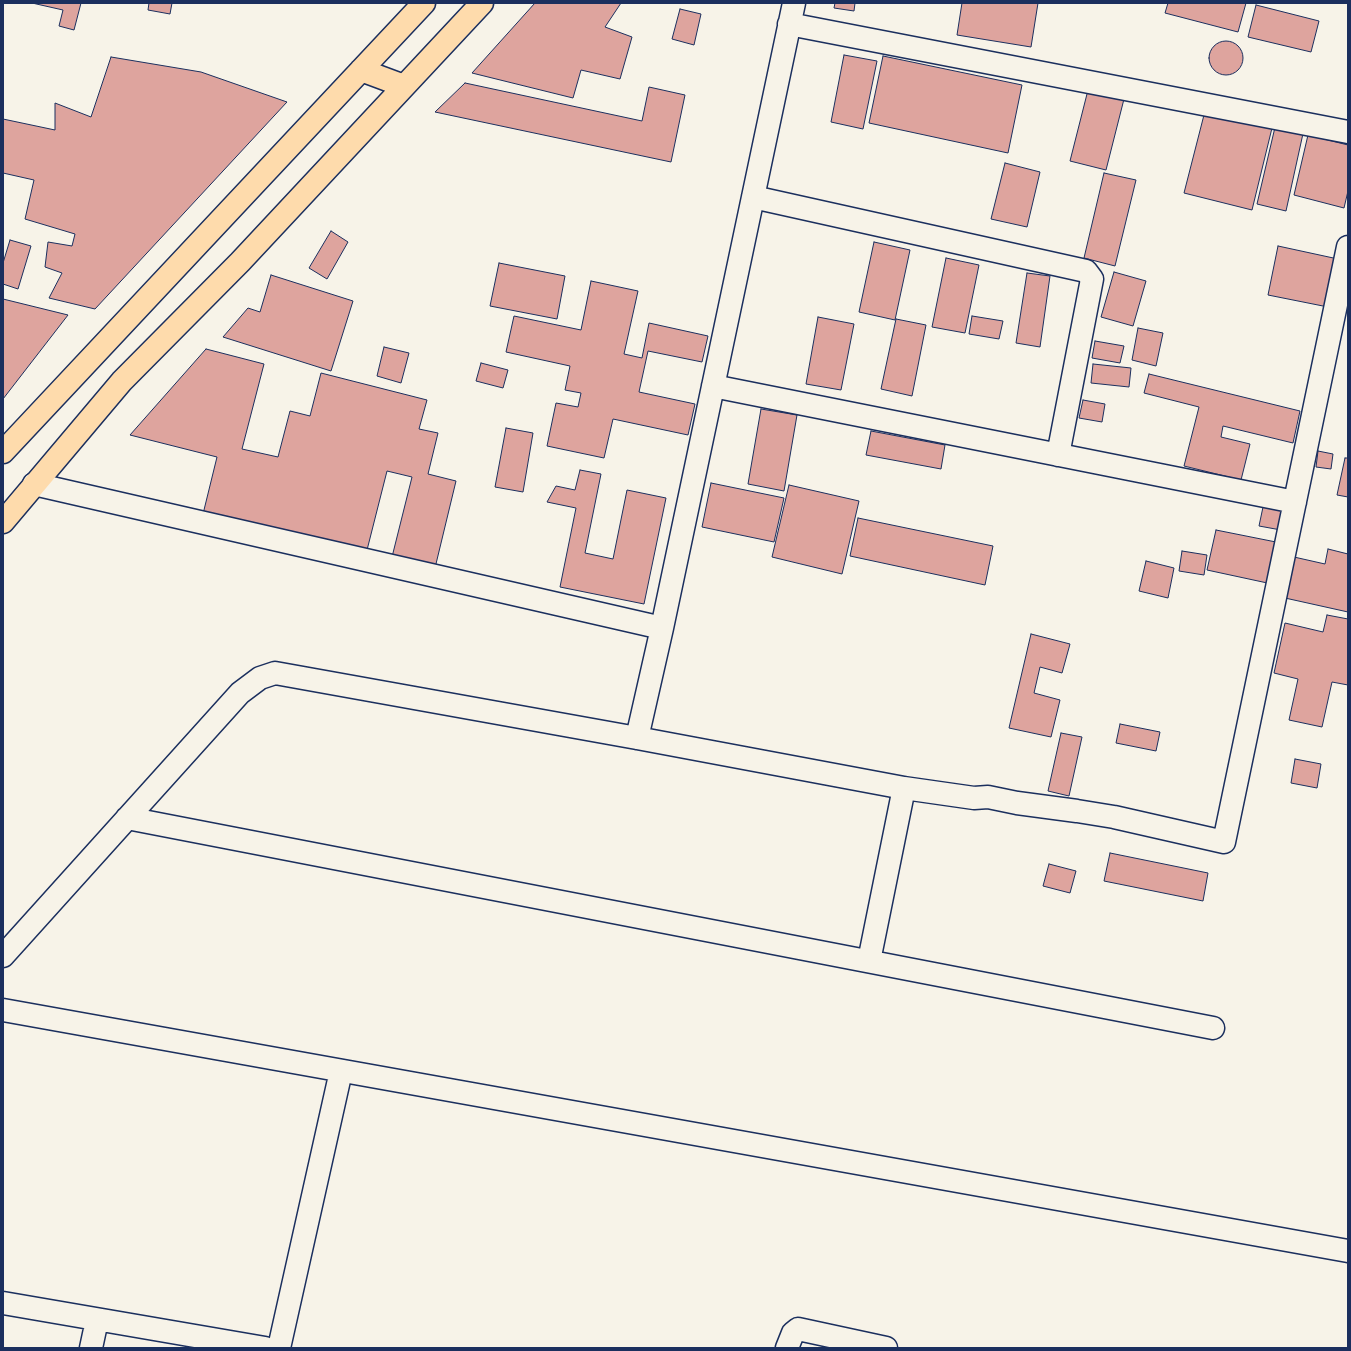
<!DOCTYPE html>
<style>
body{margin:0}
#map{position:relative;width:1351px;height:1351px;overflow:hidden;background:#f7f3e8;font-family:Mali,sans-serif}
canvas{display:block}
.frame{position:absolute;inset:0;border:4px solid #1b2f5e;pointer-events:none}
</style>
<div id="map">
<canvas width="1351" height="1351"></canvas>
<div class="frame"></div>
</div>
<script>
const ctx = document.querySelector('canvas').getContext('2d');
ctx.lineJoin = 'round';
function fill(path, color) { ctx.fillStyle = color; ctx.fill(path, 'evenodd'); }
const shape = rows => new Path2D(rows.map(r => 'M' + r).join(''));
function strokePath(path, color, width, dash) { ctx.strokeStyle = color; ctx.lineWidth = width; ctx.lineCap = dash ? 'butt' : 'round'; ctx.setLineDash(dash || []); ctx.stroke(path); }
const building = shape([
 [32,3,81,3,74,30,59,26,63,10,32,3],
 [149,3,172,3,170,14,148,10,149,3],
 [535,3,621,3,605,27,632,37,620,79,581,70,573,98,472,73,535,3],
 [835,3,855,3,854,11,834,8,835,3],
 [962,3,1038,3,1031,47,957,35,962,3],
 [1168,3,1246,3,1238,32,1165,13,1168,3],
 [1256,5,1319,21,1311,52,1248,37,1256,5],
 [680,9,701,14,694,45,672,39,680,9],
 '1209 58a17 17 0 1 1 34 0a17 17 0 1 1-34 0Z',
 [844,55,877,61,863,129,831,122,844,55],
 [883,56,1022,85,1008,153,869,123,883,56],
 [111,57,201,72,287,102,95,309,49,298,62,273,45,267,48,242,72,246,75,234,25,219,34,180,3,173,3,119,55,130,55,103,91,117,111,57],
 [465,83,642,121,649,87,685,95,671,162,435,112,465,83],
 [1088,90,1124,99,1106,170,1070,161,1088,90],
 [1205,111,1272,128,1252,210,1184,193,1205,111],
 [1276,123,1304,129,1286,211,1257,204,1276,123],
 [1308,135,1348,145,1348,191,1344,208,1294,195,1308,135],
 [1005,163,1040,172,1027,227,991,219,1005,163],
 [1104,173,1136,180,1115,266,1084,258,1104,173],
 [331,231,348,242,327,279,309,268,331,231],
 [10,240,31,246,18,289,3,284,3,263,10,240],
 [874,242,910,250,895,320,859,312,874,242],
 [1278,246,1338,259,1328,307,1268,295,1278,246],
 [946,258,979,265,965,333,932,327,946,258],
 [499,263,565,276,557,319,490,306,499,263],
 [1114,272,1146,281,1133,326,1101,317,1114,272],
 [1027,273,1050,276,1040,347,1016,343,1027,273],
 [271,275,353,301,331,371,223,337,248,308,260,312,271,275],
 [591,281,638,291,624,354,642,358,649,323,708,336,702,362,648,351,639,392,695,404,688,435,613,419,604,458,547,446,556,403,578,407,581,393,565,390,570,366,506,352,514,316,581,330,591,281],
 [3,299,68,315,3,399,3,299],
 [972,316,1003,321,999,339,969,334,972,316],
 [818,317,854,324,841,390,806,384,818,317],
 [896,319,926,325,912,396,881,389,896,319],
 [1138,328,1163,333,1156,366,1132,360,1138,328],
 [1095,341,1124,346,1120,363,1092,358,1095,341],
 [384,347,409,353,401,383,377,376,384,347],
 [206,349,264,364,242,449,278,457,290,411,310,416,321,373,427,400,419,429,438,433,428,474,456,481,435,568,392,557,412,477,387,471,366,554,203,514,217,457,130,435,206,349],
 [481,363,508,370,503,388,476,381,481,363],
 [1093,364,1131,368,1129,387,1091,383,1093,364],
 [1149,374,1300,411,1293,443,1223,426,1221,437,1250,444,1241,480,1184,466,1199,407,1144,393,1149,374],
 [1083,400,1105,404,1102,422,1079,418,1083,400],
 [761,409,797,415,784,491,748,484,761,409],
 [506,428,533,433,523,492,495,487,506,428],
 [871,431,945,445,941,469,866,455,871,431],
 [1318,451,1333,454,1331,469,1316,467,1318,451],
 [1345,458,1348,458,1348,497,1337,495,1345,458],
 [580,470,601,474,585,553,613,559,627,490,666,498,644,604,560,587,576,508,547,502,556,486,575,490,580,470],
 [711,483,784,498,774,542,702,527,711,483],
 [789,485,859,501,842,574,772,557,789,485],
 [1263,507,1284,510,1281,530,1259,526,1263,507],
 [858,518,993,546,985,585,850,556,858,518],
 [1216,530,1281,543,1272,584,1207,570,1216,530],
 [1328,549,1348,554,1348,612,1285,598,1294,557,1325,564,1328,549],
 [1182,551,1207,555,1204,575,1179,571,1182,551],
 [1146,561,1174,568,1168,598,1139,591,1146,561],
 [1327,615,1348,619,1348,685,1332,682,1322,727,1289,720,1298,679,1274,673,1285,623,1323,632,1327,615],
 [1031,634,1070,644,1062,673,1040,667,1034,693,1060,700,1051,737,1009,728,1031,634],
 [1120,724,1160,732,1156,751,1116,743,1120,724],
 [1061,733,1082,737,1069,796,1048,791,1061,733],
 [1295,759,1321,764,1317,788,1291,783,1295,759],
 [1110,853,1208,873,1203,901,1104,881,1110,853],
 [1049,864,1076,871,1070,893,1043,886,1049,864]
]);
fill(building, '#dea49e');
strokePath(building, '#1b2f5e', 1);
const minor = shape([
 [789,24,1348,132],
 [753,197,1086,271,1092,279,1058,455],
 [713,386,1295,502],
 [34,484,662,628],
 [637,738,662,628,794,3],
 [127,818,1213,1028],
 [3,956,240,693,260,678,275,673,637,738,904,788,974,798,988,797,1017,803,1077,811,1114,817,1224,842,1348,247],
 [869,961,904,788],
 [3,1010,1348,1251],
 [3,1303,265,1348],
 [91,1348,97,1320],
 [279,1348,341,1071],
 [787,1348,793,1333,798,1329,886,1348]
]);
const major = shape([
 [361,70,404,86],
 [3,452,424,3],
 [3,522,122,381,240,262,482,3]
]);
strokePath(minor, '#1b2f5e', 25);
strokePath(major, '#1b2f5e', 25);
strokePath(minor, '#f7f3e8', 22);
strokePath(major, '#fedbac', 22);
</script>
